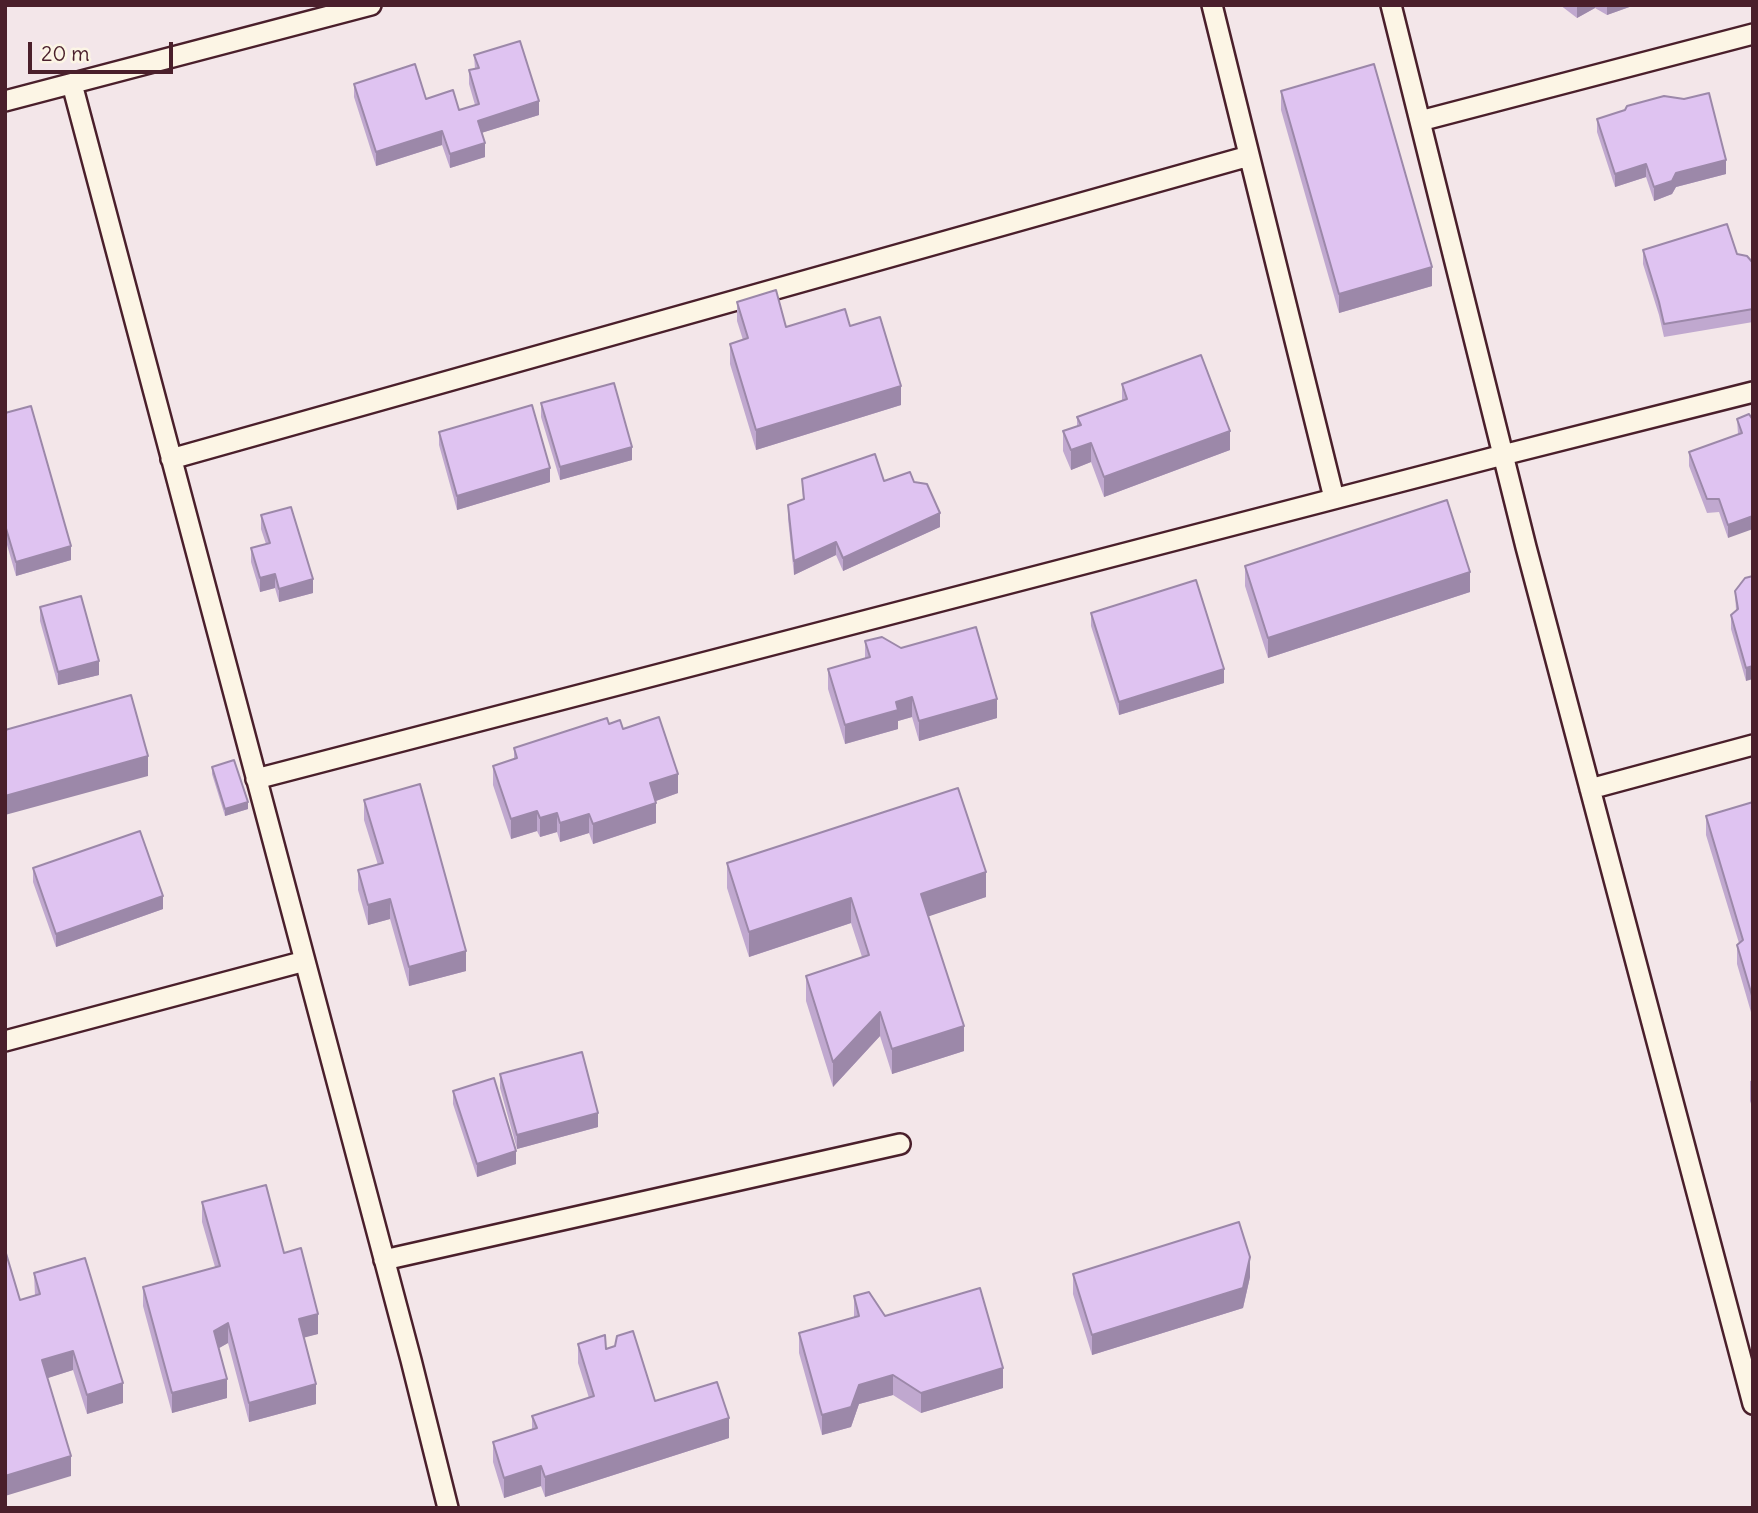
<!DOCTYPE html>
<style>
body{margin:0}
#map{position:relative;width:1758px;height:1513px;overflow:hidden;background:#f3e6e9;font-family:Delius,sans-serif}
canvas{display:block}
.frame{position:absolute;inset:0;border:7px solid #4a1f2b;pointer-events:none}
.scale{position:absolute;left:28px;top:42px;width:145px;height:32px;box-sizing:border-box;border:4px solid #4a1f2b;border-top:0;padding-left:9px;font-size:21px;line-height:24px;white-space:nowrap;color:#4a1f2b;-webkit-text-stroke:5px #fcf5e5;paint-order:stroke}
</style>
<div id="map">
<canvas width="1758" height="1513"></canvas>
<div class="frame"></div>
<div class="scale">20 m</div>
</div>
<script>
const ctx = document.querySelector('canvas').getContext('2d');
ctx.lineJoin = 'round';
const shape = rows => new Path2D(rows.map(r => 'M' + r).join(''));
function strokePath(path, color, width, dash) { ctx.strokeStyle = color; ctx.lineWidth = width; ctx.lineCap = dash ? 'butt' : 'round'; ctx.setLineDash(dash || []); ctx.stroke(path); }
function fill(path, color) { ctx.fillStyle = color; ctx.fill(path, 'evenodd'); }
const service = shape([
 [1212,5,1334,498],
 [1391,5,1526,547,1753,1404],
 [72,84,411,1360,448,1508],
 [5,101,371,5],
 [1420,121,1753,34],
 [171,459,1249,156],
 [256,779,1503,455,1753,392],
 [1590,789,1753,745],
 [5,1041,305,961],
 [384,1260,900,1144]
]);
strokePath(service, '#4a1f2b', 24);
strokePath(service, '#fcf5e5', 19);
fill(shape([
 [1560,5,1635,5,1607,15,1595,8,1577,18],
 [474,55,539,115,481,133,485,157,450,168,442,145,376,166,354,97,354,84,426,99,459,110,475,105,469,84,469,70,475,69],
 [1281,91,1432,286,1339,313,1281,110],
 [1597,119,1726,174,1676,187,1672,194,1654,201,1646,177,1615,187,1597,132],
 [1643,250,1737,254,1753,263,1753,322,1664,337,1659,315,1643,264],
 [737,302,786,327,850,326,901,405,756,450,730,364,730,344,743,340,737,321],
 [1122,384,1230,450,1104,497,1091,462,1071,470,1063,451,1063,431,1077,426,1077,417,1122,401],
 [541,403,632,460,560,480,541,417],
 [5,413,71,560,16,576,5,538],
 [1749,414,1728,538,1719,512,1707,513,1689,466,1689,452,1738,434,1737,419],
 [439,432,550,482,457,510,439,445],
 [802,479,914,482,940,527,843,571,836,555,794,575,788,519,788,505,803,500],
 [261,515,313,593,279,602,275,588,260,592,251,562,251,548,266,544,261,529],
 [1245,566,1470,592,1268,658,1245,586],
 [1753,576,1746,681,1731,629,1731,615,1736,610,1735,591],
 [40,607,99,675,58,685,40,621],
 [1091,613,1224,683,1119,715,1091,626],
 [865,641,997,718,919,741,912,717,898,721,898,729,845,744,828,689,828,669,865,659],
 [609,724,623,729,678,793,656,801,656,823,593,844,589,833,560,842,557,832,540,837,537,831,511,839,493,785,493,766,514,759,514,748],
 [212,767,248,809,225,816,212,774],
 [364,800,466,971,409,986,390,919,368,925,358,890,358,870,378,865,364,820],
 [1753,802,1753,1019,1737,964,1737,945,1739,943,1706,835,1706,816],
 [727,863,986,897,928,916,964,1051,892,1074,880,1036,833,1087,806,1001,806,976,862,957,851,923,749,957,727,888],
 [33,868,163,909,56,947,33,882],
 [500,1074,598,1127,517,1149,500,1088],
 [1753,1080,1753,1109,1750,1101,1750,1081],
 [453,1091,516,1164,477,1177,453,1104],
 [202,1202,284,1253,318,1334,304,1337,316,1404,249,1422,228,1343,219,1348,227,1398,172,1413,143,1306,143,1287,215,1267,202,1222],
 [34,1273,123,1403,87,1414,73,1370,47,1378,71,1476,20,1300,35,1296],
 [1073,1274,1250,1277,1243,1308,1092,1355,1073,1294],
 [854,1296,885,1316,1003,1388,921,1413,893,1395,859,1404,851,1427,822,1435,799,1353,799,1333,854,1317],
 [578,1344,606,1349,655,1401,729,1438,545,1497,541,1486,504,1498,493,1462,493,1442,532,1429,532,1416,589,1398,578,1363]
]), '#c0a8cf');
fill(shape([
 [1577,5,1595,5,1595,8,1577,18],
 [1607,5,1635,5,1607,15],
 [539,101,539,115,478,134,478,121],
 [442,131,442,145,376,166,376,152],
 [485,143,485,157,450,168,450,154],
 [1726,160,1726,174,1676,187,1672,194,1654,201,1654,187,1676,173],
 [1646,164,1646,177,1615,187,1615,174],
 [1432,267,1432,286,1339,313,1339,294],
 [901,386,901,405,756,450,756,430],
 [1230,431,1230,450,1104,497,1104,477],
 [1091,443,1091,462,1071,470,1071,450],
 [632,447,632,460,560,480,560,467],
 [550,468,550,482,457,510,457,496],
 [940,513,940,527,843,571,843,558],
 [1753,516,1753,529,1728,538,1728,525],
 [836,542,836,555,794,575,794,561],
 [71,546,71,560,16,576,16,562],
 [1470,572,1470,592,1268,658,1268,638],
 [275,574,275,588,260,592,260,578],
 [313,579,313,593,279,602,279,589],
 [99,661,99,675,58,685,58,672],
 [1753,666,1753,679,1746,681,1746,668],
 [1224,669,1224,683,1119,715,1119,702],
 [912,697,912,717,898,721,898,729,845,744,845,725,896,702],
 [997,699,997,718,919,741,919,721],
 [148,756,148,776,5,815,5,796],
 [678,774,678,793,650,803,650,783],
 [248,802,248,809,225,816,225,809],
 [656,803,656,823,593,844,593,824],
 [537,811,537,831,511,839,511,819],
 [557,813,557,832,540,837,540,818],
 [589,814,589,833,560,842,560,823],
 [986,872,986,897,921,919,921,894],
 [163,896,163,909,56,947,56,934],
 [851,898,851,923,749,957,749,932],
 [390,899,390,919,368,925,368,905],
 [466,951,466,971,409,986,409,967],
 [880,1012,880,1036,833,1087,833,1062],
 [964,1026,964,1051,892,1074,892,1049],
 [598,1113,598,1127,517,1149,517,1135],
 [516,1151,516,1164,477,1177,477,1164],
 [1250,1257,1250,1277,1243,1308,1092,1355,1092,1335],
 [318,1314,318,1334,299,1339,299,1319],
 [228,1323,228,1343,214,1351,214,1331],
 [73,1351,73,1370,42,1380,42,1360],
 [1003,1368,1003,1388,921,1413,921,1393],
 [893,1375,893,1395,859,1404,851,1427,822,1435,822,1415,859,1385],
 [227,1379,227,1398,172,1413,172,1393],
 [123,1383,123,1403,87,1414,87,1395],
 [316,1384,316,1404,249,1422,249,1403],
 [729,1418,729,1438,545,1497,545,1477],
 [71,1456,71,1476,5,1496,5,1476],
 [541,1466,541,1486,504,1498,504,1478]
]), '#9c88a9');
const building = shape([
 [520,41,539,101,478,121,485,143,450,154,442,131,376,152,354,84,415,64,426,99,453,90,459,110,479,104,469,70,479,68,474,55,520,41],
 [1374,64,1432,267,1339,294,1281,91,1374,64],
 [1709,93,1726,160,1676,173,1672,181,1654,187,1646,164,1615,174,1597,119,1625,110,1627,106,1664,96,1684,99,1709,93],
 [1727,224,1737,254,1747,256,1753,263,1753,309,1664,324,1659,302,1643,250,1727,224],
 [776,290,786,327,845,309,850,326,880,317,901,386,756,430,730,344,748,338,737,302,776,290],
 [1201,355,1230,431,1104,477,1091,443,1071,450,1063,431,1081,425,1077,417,1127,399,1122,384,1201,355],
 [614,383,632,447,560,467,541,403,614,383],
 [532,405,550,468,457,496,439,432,532,405],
 [31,406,71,546,16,562,5,525,5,413,31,406],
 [1749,414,1753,420,1753,516,1728,525,1719,499,1707,499,1689,452,1742,433,1737,419,1749,414],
 [875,454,884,481,910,472,914,482,927,484,940,513,843,558,836,542,794,561,788,505,804,499,802,479,875,454],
 [1447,500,1470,572,1268,638,1245,566,1447,500],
 [291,507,313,579,279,589,275,574,260,578,251,548,270,543,261,515,291,507],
 [1753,576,1753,666,1746,668,1731,615,1738,609,1735,591,1745,578,1753,576],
 [1196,580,1224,669,1119,702,1091,613,1196,580],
 [81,596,99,661,58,672,40,607,81,596],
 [976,627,997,699,919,721,912,697,896,702,898,710,845,725,828,669,870,657,865,641,882,637,901,648,976,627],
 [131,695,148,756,5,796,5,730,131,695],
 [659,717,678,774,650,783,656,803,593,824,589,814,560,823,557,813,540,818,537,811,511,819,493,766,517,758,514,748,607,718,609,724,620,720,623,729,659,717],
 [234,760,248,802,225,809,212,767,234,760],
 [420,784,466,951,409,967,390,899,368,905,358,870,383,863,364,800,420,784],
 [958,788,986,872,921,894,964,1026,892,1049,880,1012,833,1062,806,976,869,955,851,898,749,932,727,863,958,788],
 [1753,802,1753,999,1737,945,1743,940,1706,816,1753,802],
 [140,831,163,896,56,934,33,868,140,831],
 [582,1052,598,1113,517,1135,500,1074,582,1052],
 [494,1078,516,1151,477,1164,453,1091,494,1078],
 [266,1185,284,1253,301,1248,318,1314,299,1319,316,1384,249,1403,228,1323,214,1331,227,1379,172,1393,143,1287,220,1266,202,1202,266,1185],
 [1239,1222,1250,1257,1243,1288,1092,1335,1073,1274,1239,1222],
 [5,1250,20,1300,40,1294,34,1273,85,1258,123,1383,87,1395,73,1351,42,1360,71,1456,5,1476,5,1250],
 [980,1288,1003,1368,921,1393,893,1375,859,1385,851,1407,822,1415,799,1333,859,1316,854,1296,869,1292,885,1316,980,1288],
 [633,1331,655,1401,717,1382,729,1418,545,1477,541,1466,504,1478,493,1442,537,1428,532,1416,594,1396,578,1344,605,1335,606,1349,615,1346,617,1336,633,1331]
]);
fill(building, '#dfc3f1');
strokePath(building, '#9c88a9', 2);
</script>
